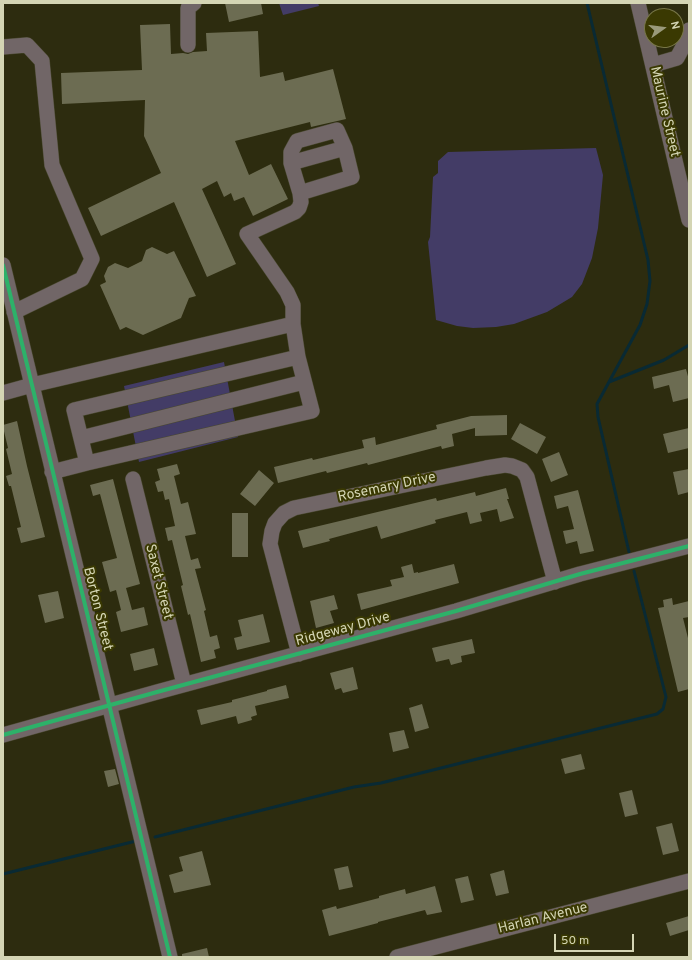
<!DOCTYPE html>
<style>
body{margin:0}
#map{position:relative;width:692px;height:960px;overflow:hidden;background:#2d2c0f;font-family:Overpass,sans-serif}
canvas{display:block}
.frame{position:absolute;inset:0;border:4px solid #d4d5b4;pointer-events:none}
.north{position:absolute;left:644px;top:8px;width:40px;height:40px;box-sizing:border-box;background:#3a3902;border:1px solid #787749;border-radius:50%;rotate:76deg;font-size:11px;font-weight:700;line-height:16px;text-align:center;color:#d4d5b4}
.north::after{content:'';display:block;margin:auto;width:14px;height:18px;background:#9a9a7a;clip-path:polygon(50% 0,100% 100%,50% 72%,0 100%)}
.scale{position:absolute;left:554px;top:934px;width:80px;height:18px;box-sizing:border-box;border:2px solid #d4d5b4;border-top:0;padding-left:5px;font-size:12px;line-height:14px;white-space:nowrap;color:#d4d5b4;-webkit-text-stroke:3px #3a3902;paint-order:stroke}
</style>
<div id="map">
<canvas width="692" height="960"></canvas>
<div class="frame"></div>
<div class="north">N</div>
<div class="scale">50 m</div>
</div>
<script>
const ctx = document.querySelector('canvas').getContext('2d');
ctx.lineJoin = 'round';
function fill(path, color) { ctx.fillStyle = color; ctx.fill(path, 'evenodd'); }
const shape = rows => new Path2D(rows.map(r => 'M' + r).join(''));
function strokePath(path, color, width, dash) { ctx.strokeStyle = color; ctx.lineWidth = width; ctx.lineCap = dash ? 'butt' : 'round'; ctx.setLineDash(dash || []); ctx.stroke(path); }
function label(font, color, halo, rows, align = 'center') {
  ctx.font = font + ' Overpass,sans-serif'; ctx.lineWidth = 4; ctx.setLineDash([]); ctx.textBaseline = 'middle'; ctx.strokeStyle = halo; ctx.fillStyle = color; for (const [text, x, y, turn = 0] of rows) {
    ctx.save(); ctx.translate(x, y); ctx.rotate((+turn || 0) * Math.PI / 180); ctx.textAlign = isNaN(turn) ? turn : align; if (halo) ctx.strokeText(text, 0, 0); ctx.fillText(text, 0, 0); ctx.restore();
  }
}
fill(shape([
 [279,3,318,3,319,6,283,15],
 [596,148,603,175,598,228,592,258,582,284,572,297,547,312,514,324,496,327,473,328,457,326,436,320,428,242,430,237,433,177,438,173,438,161,448,152],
 [224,362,238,437,139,462,124,386]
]), '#433c66');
strokePath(shape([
 [587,3,648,260,650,281,647,304,640,325,597,404,598,417,629,552],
 [609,382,664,360,689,345],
 [155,837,354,787,381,783,657,714,663,709,666,697,634,571],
 [3,874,136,841]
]), '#092a34', 3);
fill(shape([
 [225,3,261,3,263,14,229,22],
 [170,24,171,54,183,53,188,54,193,52,207,51,206,33,258,31,260,77,283,72,285,81,333,69,346,119,311,127,310,122,235,141,249,175,271,164,288,199,253,216,244,197,234,201,231,193,224,197,217,181,202,189,236,264,207,277,174,202,101,236,88,208,161,173,144,136,145,100,62,104,61,73,142,70,140,25],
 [152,247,167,254,174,251,196,296,189,298,181,318,143,335,126,327,120,330,100,285,106,282,104,276,108,267,115,263,128,268,142,261,146,250],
 [686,369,689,380,689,398,673,402,669,385,654,389,652,377],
 [507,415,507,435,475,436,475,428,452,434,454,446,442,449,441,446,368,465,367,463,327,473,326,471,278,483,274,467,312,458,313,460,364,448,362,440,375,437,376,445,437,429,436,425,471,416],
 [17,421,27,466,45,537,21,543,17,528,21,527,11,486,9,486,6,476,12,474,6,449,8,448,3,427,3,425],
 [520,423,546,437,537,454,511,439],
 [689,428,689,448,668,453,663,434],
 [559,452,568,475,551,482,542,459],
 [177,464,180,474,174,476,181,504,188,502,196,534,185,536,191,560,198,558,201,568,195,569,206,610,204,611,210,637,217,635,220,648,214,650,216,658,201,662,190,614,188,615,181,586,183,585,172,540,168,541,165,528,175,526,169,499,165,500,163,491,158,492,155,482,160,480,157,469],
 [689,469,689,492,678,495,673,472],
 [259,470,274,483,255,506,240,494],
 [113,479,140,584,126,588,132,610,144,607,148,625,121,632,116,612,121,610,116,590,110,592,102,562,117,558,100,494,93,496,90,485],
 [506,488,509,499,507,499,514,518,500,522,497,509,480,513,482,521,470,524,467,512,435,520,436,523,381,539,377,526,329,539,330,541,303,548,298,531,436,498,437,501,475,492,476,496],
 [578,490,594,551,580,554,577,541,566,544,563,531,574,529,568,506,557,509,554,496],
 [232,513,248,513,248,557,232,557],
 [412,564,414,573,418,572,418,573,454,564,459,583,361,610,357,594,392,586,390,580,404,577,401,567],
 [58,591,64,618,45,623,38,595],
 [334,595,338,609,330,611,334,623,316,628,310,601],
 [672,598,673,605,689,601,689,617,683,618,689,642,689,689,678,692,658,608,664,607,663,600],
 [263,614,270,642,237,650,234,638,242,636,238,620],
 [472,639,475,653,461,656,462,662,451,665,449,659,436,662,432,648],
 [154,648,158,665,134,671,130,654],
 [353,667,358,689,343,693,341,688,335,690,330,673],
 [286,685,289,698,255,706,257,715,251,717,252,720,238,724,236,716,201,725,197,710,232,702,232,700,267,691,267,690],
 [422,704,429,728,415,732,409,708],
 [404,730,409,748,393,752,389,733],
 [581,754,585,769,565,774,561,759],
 [115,769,119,784,108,787,104,771],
 [632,790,638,814,625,817,619,793],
 [672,823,679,851,663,855,656,827],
 [202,851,211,885,174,893,169,875,183,871,179,857],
 [348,866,353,887,339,890,334,869],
 [504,870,509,893,496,896,490,874],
 [468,876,474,900,461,903,455,879],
 [435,886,442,912,427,915,425,910,378,922,378,923,329,936,322,910,336,906,337,909,379,898,379,896,405,889,406,894],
 [689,916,689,930,670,936,666,923],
 [207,948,209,957,182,957,182,954]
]), '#6c6c52');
const minor = shape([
 [638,3,689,220],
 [188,45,188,8,194,3],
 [3,47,27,45,42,61,52,165,92,259,82,279,14,312],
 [653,65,677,58,685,43,689,30],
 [291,163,291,152,297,141,337,130,345,148],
 [3,265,170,957],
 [293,324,293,305,287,292,247,234,295,212,299,208,301,202,300,193,291,163,345,148,352,177,300,193],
 [3,393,32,385,293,324,298,357],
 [81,438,304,382],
 [52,472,87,463,74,410,298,357,312,411,87,463],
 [133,479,184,684],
 [299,654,270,544,272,531,275,523,284,513,294,508,486,468,505,465,512,466,522,470,527,477,555,582],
 [3,735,157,692,456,611,580,574,689,546],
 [397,957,689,881]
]);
strokePath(minor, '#49482f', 16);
strokePath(minor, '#716667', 15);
strokePath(shape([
 [3,265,170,957],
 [3,735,157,692,456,611,580,574,689,546]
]), '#2db169', 4);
label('14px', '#d4d5b4', '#3a3902', [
 ["Maurine Street",664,112,77],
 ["Rosemary Drive",387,488,-12],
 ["Saxet Street",158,582,76],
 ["Borton Street",97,609,76],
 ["Ridgeway Drive",343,630,-15],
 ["Harlan Avenue",543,919,-14]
]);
</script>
